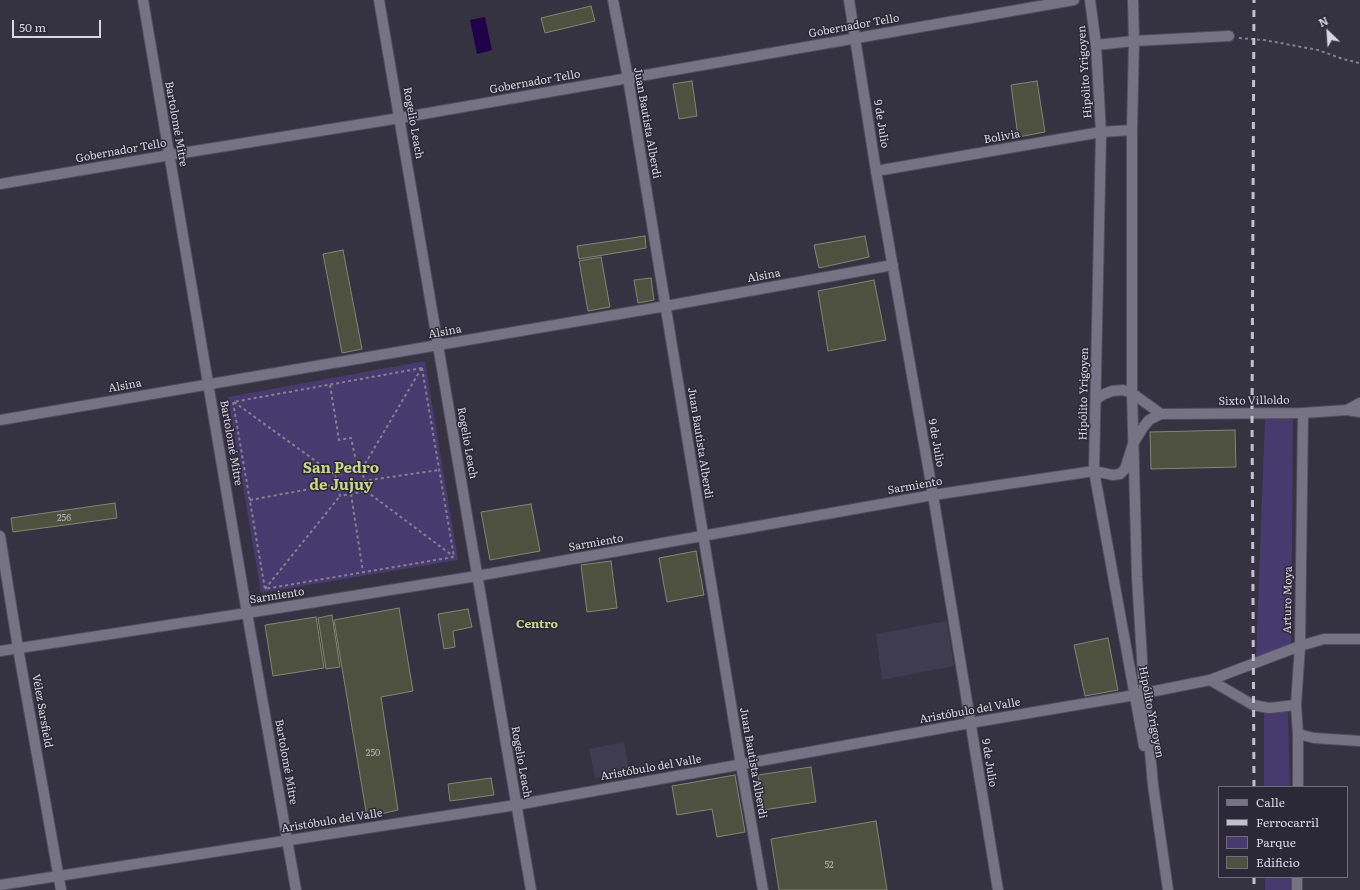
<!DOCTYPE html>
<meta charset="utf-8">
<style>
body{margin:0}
#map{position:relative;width:1360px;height:890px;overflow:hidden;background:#353242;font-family:Literata,serif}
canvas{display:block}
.legend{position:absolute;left:1218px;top:786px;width:130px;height:92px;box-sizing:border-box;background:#2b2837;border:1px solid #716e7b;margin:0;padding:5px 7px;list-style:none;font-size:12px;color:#d9d7e1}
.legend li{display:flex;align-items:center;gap:8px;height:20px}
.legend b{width:20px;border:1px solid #716e7b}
.north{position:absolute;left:1308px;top:12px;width:40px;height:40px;-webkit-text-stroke:3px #2b2837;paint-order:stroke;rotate:335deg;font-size:11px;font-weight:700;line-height:16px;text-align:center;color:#d9d7e1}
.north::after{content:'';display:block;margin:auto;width:14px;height:18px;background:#d9d7e1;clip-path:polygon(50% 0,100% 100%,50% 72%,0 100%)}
.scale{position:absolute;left:12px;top:20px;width:89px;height:18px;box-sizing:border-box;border:2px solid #d9d7e1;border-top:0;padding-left:5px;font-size:12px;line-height:14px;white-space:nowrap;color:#d9d7e1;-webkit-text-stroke:3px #2b2837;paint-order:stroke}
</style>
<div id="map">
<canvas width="1360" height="890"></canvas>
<ul class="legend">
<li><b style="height:5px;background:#767385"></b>Calle</li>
<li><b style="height:5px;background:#c2c0cb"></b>Ferrocarril</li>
<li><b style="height:11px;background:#473a6e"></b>Parque</li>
<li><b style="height:11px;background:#4e513f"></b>Edificio</li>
</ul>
<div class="north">N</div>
<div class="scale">50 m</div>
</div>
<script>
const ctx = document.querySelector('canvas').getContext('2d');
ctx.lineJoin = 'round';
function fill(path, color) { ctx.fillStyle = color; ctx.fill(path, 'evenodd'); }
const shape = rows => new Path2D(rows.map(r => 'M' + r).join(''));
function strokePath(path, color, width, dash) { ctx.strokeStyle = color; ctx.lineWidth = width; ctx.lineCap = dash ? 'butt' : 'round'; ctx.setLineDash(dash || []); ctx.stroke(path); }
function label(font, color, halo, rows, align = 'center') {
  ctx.font = font + ' Literata,serif'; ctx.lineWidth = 3; ctx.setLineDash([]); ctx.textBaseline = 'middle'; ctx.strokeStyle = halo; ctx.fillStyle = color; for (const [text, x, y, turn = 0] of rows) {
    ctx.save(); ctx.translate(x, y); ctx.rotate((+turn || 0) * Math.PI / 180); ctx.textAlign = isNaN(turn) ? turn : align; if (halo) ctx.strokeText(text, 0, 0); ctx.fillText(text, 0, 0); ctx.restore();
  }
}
fill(shape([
 [947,621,954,666,882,680,876,634],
 [624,742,629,771,595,778,589,749]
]), '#3f3b51');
fill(shape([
 [425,361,458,560,261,593,228,397],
 [1265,418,1293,419,1291,645,1256,657],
 [1288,712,1290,787,1264,787,1264,713],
 [1265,877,1291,877,1291,890,1265,890]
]), '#473a6e');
fill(shape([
 [485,17,492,50,477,54,470,20]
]), '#20014a');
const building = shape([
 [591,6,595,21,545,33,541,18,591,6],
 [692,81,697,116,679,119,673,84,692,81],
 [1037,81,1045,132,1018,137,1011,85,1037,81],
 [645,236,646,248,579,259,577,246,645,236],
 [865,236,869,257,819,268,814,245,865,236],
 [343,250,362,349,342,353,323,254,343,250],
 [601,257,610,307,588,311,579,261,601,257],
 [651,278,654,300,638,303,634,280,651,278],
 [874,280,886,340,828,351,818,291,874,280],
 [1235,430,1236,467,1151,469,1150,432,1235,430],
 [115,503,117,518,13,532,11,518,115,503],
 [531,504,540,551,490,560,481,512,531,504],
 [696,551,704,595,667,602,659,558,696,551],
 [611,561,617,608,587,612,581,565,611,561],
 [399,608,413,691,381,697,398,810,367,817,334,620,399,608],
 [468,609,472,627,453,631,455,647,444,649,438,614,468,609],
 [332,615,340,667,326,669,318,618,332,615],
 [316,617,324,668,273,676,265,625,316,617],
 [1108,638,1118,690,1085,696,1074,645,1108,638],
 [811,767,816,802,763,810,758,775,811,767],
 [735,775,745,832,717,837,712,809,677,815,672,786,735,775],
 [491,778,494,795,450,801,448,784,491,778],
 [876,821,887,890,779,890,771,839,876,821]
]);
fill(building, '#4e513f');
strokePath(building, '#838673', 1);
const street = shape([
 [1096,45,1134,41,1229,36],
 [876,171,1101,132,1132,130],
 [0,184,170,155,400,118,1074,0],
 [1347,410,1360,412],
 [0,536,18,648,61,890],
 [1210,680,1253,705,1269,708,1296,705],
 [1298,734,1314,738,1360,741],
 [1298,787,1298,734,1296,705,1300,646,1303,413],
 [0,885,516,805,970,723,1135,695,1210,680,1300,646,1324,639,1360,639],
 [1297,890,1297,877]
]);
const secondary = shape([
 [143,0,247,613,296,890],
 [379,0,531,890],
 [613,0,628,78,741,765,763,890],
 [849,0,876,171,933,495,998,890],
 [1090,0,1096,45,1101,132,1094,471,1144,746],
 [1133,0,1134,41,1132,130,1132,393,1137,577,1143,675,1153,785,1168,890],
 [1096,400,1102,395,1112,391,1123,390,1132,393,1161,414],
 [0,420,666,306,893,265],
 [0,651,247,613,477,576,933,495,1094,471,1113,475,1120,474,1125,469,1133,444,1142,429,1149,420,1161,414,1303,413,1347,410,1360,403]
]);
strokePath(street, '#514e5c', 12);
strokePath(secondary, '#514e5c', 12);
strokePath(shape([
 [1239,38,1264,40,1318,50,1343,59,1359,63,1360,64],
 [422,368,454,557,265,589,233,402,422,368],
 [330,385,339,440,351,438,358,470],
 [234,402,335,475,340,496,366,491,362,469,335,475],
 [362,469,421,369],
 [363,481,439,470],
 [366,491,453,556],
 [351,494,363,572],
 [250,500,337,484],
 [265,589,340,496]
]), '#84818e', 2, [3, 3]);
strokePath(street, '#767385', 10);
strokePath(secondary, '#767385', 10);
strokePath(shape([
 [1254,787,1252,413,1254,0],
 [1254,877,1254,890]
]), '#c2c0cb', 3, [7, 7]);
label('9px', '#b6b6b8', null, [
 ["256",64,518],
 ["250",373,753],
 ["52",829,865]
]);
label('11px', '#d9d7e1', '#2b2837', [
 ["Gobernador Tello",854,26,-10],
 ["Hipólito Yrigoyen",1085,72,-94],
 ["Gobernador Tello",535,82,-10],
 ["Rogelio Leach",413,123,80],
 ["Juan Bautista Alberdi",647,123,80],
 ["Bartolomé Mitre",176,124,80],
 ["9 de Julio",881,124,81],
 ["Bolivia",1002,137,-10],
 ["Gobernador Tello",121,151,-10],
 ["Alsina",764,276,-10],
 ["Alsina",445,332,-10],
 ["Alsina",125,386,-10],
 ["Hipólito Yrigoyen",1084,394,-89],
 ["Sixto Villoldo",1254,401,-1],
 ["Bartolomé Mitre",231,443,80],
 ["Rogelio Leach",467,443,80],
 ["Juan Bautista Alberdi",700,443,81],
 ["9 de Julio",936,443,80],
 ["Sarmiento",915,486,-10],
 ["Sarmiento",596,543,-10],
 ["Sarmiento",277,596,-9],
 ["Arturo Moya",1288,600,-89],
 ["Vélez Sarsfield",42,711,80],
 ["Aristóbulo del Valle",970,711,-10],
 ["Hipólito Yrigoyen",1151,712,79],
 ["Bartolomé Mitre",286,762,80],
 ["Rogelio Leach",521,762,80],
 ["Juan Bautista Alberdi",753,763,80],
 ["9 de Julio",989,763,81],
 ["Aristóbulo del Valle",651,768,-10],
 ["Aristóbulo del Valle",332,821,-9]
]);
label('bold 12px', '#cad689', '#2b2837', [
 ["Centro",537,624]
]);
label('bold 15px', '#cad689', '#2b2837', [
 ["San Pedro",341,469],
 ["de Jujuy",341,486]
]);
</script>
